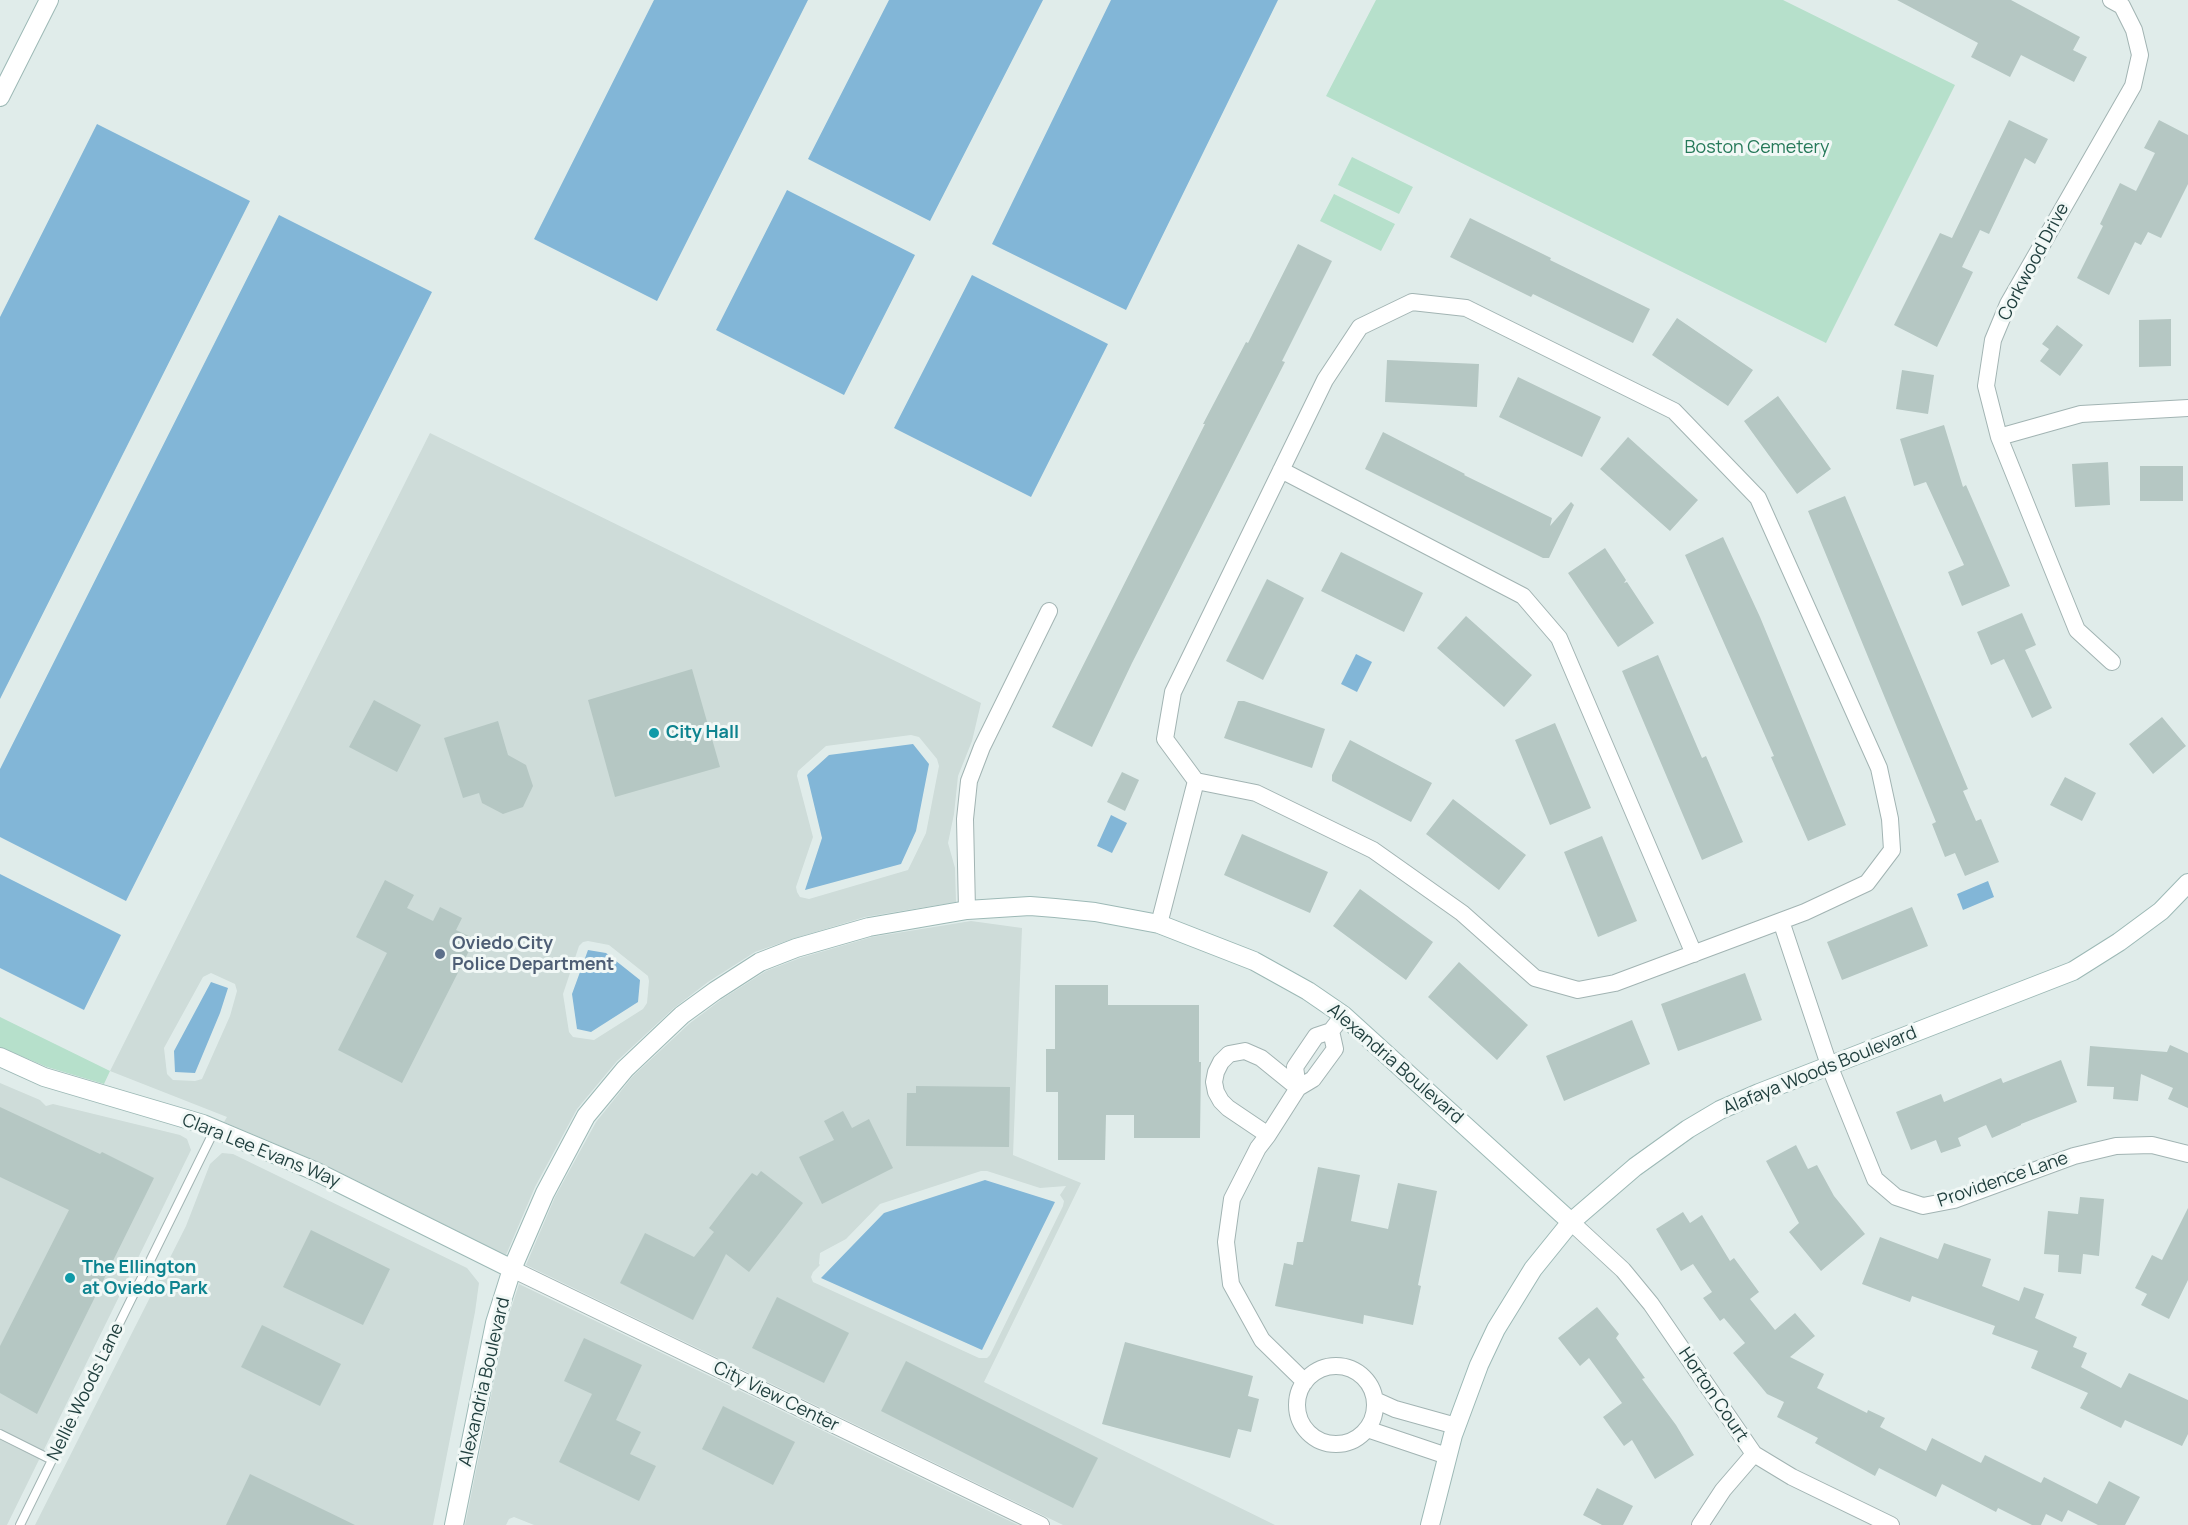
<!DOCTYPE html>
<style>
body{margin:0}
canvas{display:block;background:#e0ecea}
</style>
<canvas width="2188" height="1525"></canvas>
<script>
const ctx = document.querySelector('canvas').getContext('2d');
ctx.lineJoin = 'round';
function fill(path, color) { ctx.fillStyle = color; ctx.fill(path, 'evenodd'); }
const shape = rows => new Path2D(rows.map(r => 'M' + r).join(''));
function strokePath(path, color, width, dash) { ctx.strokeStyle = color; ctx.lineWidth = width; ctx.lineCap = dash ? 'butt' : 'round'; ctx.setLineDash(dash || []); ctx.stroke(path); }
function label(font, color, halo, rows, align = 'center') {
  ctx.font = font + ' Manrope,sans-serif'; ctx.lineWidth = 6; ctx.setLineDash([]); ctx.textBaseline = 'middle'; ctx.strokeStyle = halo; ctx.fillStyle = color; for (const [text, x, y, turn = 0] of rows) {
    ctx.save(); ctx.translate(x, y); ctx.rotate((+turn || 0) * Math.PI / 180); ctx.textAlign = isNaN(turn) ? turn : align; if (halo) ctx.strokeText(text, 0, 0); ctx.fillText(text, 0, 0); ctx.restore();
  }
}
fill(shape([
 [430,433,981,703,972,741,958,776,954,814,948,843,955,868,956,902,865,917,792,939,755,952,708,982,674,1008,617,1061,577,1109,535,1187,506,1255,321,1163,224,1122,227,1117,110,1071],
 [911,735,919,737,937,759,939,766,926,833,908,870,809,899,800,897,797,892,796,887,813,837,797,776,798,771,826,746],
 [588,941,609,945,648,976,649,981,647,1003,643,1009,594,1040,573,1037,569,1032,563,994,579,946,583,942],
 [211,973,235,984,237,991,230,1016,202,1079,195,1081,173,1080,167,1074,164,1048,203,977],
 [971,921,1022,928,1013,1155,1081,1183,984,1382,1275,1525,1063,1525,526,1265,555,1197,596,1122,633,1076,690,1023,722,999,766,971,800,958,872,937],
 [981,1171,987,1171,1040,1188,1066,1186,1060,1195,1064,1201,1063,1206,990,1355,987,1358,979,1358,813,1282,811,1277,813,1272,820,1265,819,1264,820,1253,846,1239,880,1204],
 [0,1083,40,1100,46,1106,53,1104,180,1135,187,1139,191,1150,7,1525,0,1525],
 [222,1153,233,1154,467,1268,479,1283,475,1312,433,1525,35,1525,186,1226,210,1164],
 [519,1284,1018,1525,534,1525,514,1517,509,1519,506,1525,465,1525,505,1327]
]), '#cedcd9');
fill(shape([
 [1376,0,1783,0,1955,85,1826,343,1326,96],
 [1352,157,1413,187,1399,214,1338,185],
 [1334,194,1395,224,1381,251,1320,221],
 [0,1017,110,1071,104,1084,47,1067,0,1047]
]), '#b6e0cb');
fill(shape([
 [654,0,808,0,657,301,534,239],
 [889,0,1043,0,930,221,808,159],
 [1111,0,1278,0,1126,310,992,244],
 [97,124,250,201,0,699,0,317],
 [787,190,915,255,844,395,716,330],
 [279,215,432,292,126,901,0,837,0,769],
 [972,275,1108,344,1031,497,894,428],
 [1356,654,1372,662,1357,692,1341,684],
 [913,744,929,764,916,831,901,864,805,890,822,838,807,775,829,755],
 [1111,815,1127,823,1112,853,1097,846],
 [0,874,121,935,84,1010,0,968],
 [1988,881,1994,897,1963,910,1957,894],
 [588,950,606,953,640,980,638,1002,591,1032,577,1029,572,994],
 [211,982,228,988,220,1013,195,1073,175,1072,174,1051],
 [985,1180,1055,1202,982,1350,821,1278,884,1213]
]), '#82b6d7');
fill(shape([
 [1897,0,2011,0,2080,37,2073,50,2087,57,2074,82,2021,55,2010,77,1971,57,1978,43],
 [2009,120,2048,139,2035,164,2025,158,1989,234,1980,230,1962,267,1973,272,1937,347,1894,325,1940,233,1952,238],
 [2159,120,2188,135,2188,184,2161,238,2148,232,2141,245,2135,242,2109,295,2077,278,2103,226,2100,224,2120,183,2136,191,2155,153,2144,148],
 [1470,218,1551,258,1550,260,1650,309,1633,343,1533,294,1531,297,1450,257],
 [1298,244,1332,261,1282,361,1285,362,1132,663,1092,747,1052,727,1205,424,1203,424,1246,342,1248,343],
 [1677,318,1753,370,1728,406,1652,355],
 [2171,319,2171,366,2139,367,2139,320],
 [2057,325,2083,345,2060,376,2040,361,2049,349,2042,344],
 [1387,360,1479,364,1477,407,1385,402],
 [1902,370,1934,375,1928,414,1896,409],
 [1518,377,1601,417,1582,457,1499,417],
 [1778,396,1831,469,1797,494,1744,421],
 [1944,425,1963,487,1966,485,2010,586,1962,606,1948,572,1964,565,1926,482,1914,486,1900,439],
 [1383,432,1465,474,1464,475,1552,518,1550,526,1571,502,1574,505,1549,558,1543,558,1365,469],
 [1628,437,1698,500,1670,531,1600,469],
 [2108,462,2110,505,2075,507,2072,464],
 [2140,466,2183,466,2183,501,2140,501],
 [1845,496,1968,789,1963,791,1976,821,1981,819,1999,862,1965,876,1955,853,1945,857,1932,824,1936,822,1808,511],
 [1723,537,1760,617,1846,825,1808,841,1771,757,1774,756,1685,555],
 [1605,548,1626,580,1624,583,1627,582,1654,623,1618,647,1568,573],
 [1341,552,1423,593,1404,632,1321,591],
 [1267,579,1304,598,1263,680,1226,661],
 [2022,613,2036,645,2025,650,2052,708,2032,718,2004,659,1991,665,1977,632],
 [1466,616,1532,675,1504,707,1437,648],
 [1658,655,1702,758,1706,756,1743,842,1702,860,1622,671],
 [692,669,720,767,615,797,588,700],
 [374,700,421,725,397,772,349,747],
 [1238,701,1244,701,1325,729,1312,768,1224,738],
 [2162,717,2186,746,2153,774,2129,744],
 [498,721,508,755,526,765,533,786,523,807,503,814,482,803,479,793,463,798,444,738],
 [1555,723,1591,808,1550,825,1515,740],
 [1350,740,1432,783,1411,822,1332,781,1332,775],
 [1122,772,1139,780,1125,811,1107,802],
 [2065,777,2096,793,2082,821,2050,805],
 [1453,799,1526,855,1499,890,1426,834],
 [1242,834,1328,872,1310,913,1224,875],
 [1602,836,1637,921,1598,937,1564,852],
 [385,880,414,895,407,908,433,921,440,907,462,918,456,930,475,939,402,1083,338,1050,387,953,356,937],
 [1360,889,1433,942,1406,980,1333,926],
 [1912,907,1928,946,1842,980,1827,942],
 [1459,962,1528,1025,1497,1060,1428,997],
 [1745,973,1762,1020,1678,1051,1661,1004],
 [1055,985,1108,985,1108,1005,1199,1005,1199,1062,1201,1062,1200,1138,1134,1138,1134,1115,1106,1115,1105,1160,1058,1160,1058,1092,1046,1092,1046,1049,1055,1049],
 [1632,1020,1650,1064,1564,1101,1546,1056],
 [2170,1045,2188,1053,2188,1108,2168,1099,2173,1088,2141,1074,2138,1101,2113,1099,2114,1087,2087,1086,2090,1046,2167,1052],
 [2061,1060,2077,1102,2021,1124,2021,1125,1992,1138,1986,1125,1958,1138,1961,1146,1941,1153,1936,1140,1911,1150,1896,1112,1941,1094,1944,1102,2001,1078,2003,1083],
 [916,1086,1010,1087,1009,1147,906,1146,907,1093,916,1093],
 [0,1107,100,1154,102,1152,154,1178,37,1414,0,1393,0,1346,69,1210,0,1177],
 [843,1111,852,1128,869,1119,893,1168,822,1204,799,1157,834,1140,824,1121],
 [1796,1145,1808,1169,1817,1165,1834,1196,1865,1234,1821,1271,1789,1232,1799,1223,1766,1161],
 [1318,1167,1360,1175,1351,1221,1388,1229,1398,1183,1437,1191,1418,1285,1421,1286,1413,1325,1364,1315,1363,1324,1275,1306,1284,1263,1293,1265,1297,1242,1303,1242],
 [761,1171,803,1203,749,1272,726,1254,693,1320,620,1283,645,1233,694,1257,714,1232,709,1228,735,1194,752,1173,757,1176],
 [2080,1197,2104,1199,2099,1256,2083,1254,2081,1274,2058,1272,2059,1255,2044,1254,2048,1211,2078,1214],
 [2188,1208,2188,1280,2169,1319,2141,1305,2147,1294,2135,1288,2152,1255,2162,1260],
 [1683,1212,1690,1223,1702,1215,1730,1261,1734,1258,1759,1292,1750,1299,1775,1330,1795,1313,1815,1336,1790,1357,1824,1374,1817,1388,1867,1413,1868,1410,1885,1418,1880,1427,1926,1451,1932,1438,1981,1463,1985,1455,2041,1483,2044,1477,2097,1504,2109,1481,2140,1497,2125,1525,2098,1525,2068,1510,2062,1522,2046,1514,2041,1525,2032,1525,1998,1508,1996,1512,1942,1484,1936,1497,1879,1468,1875,1476,1815,1443,1818,1438,1777,1417,1784,1402,1767,1394,1733,1353,1745,1343,1724,1318,1720,1321,1703,1298,1712,1292,1693,1264,1681,1271,1656,1229],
 [311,1230,390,1269,363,1325,283,1287],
 [1880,1237,1938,1259,1944,1243,1991,1259,1982,1286,2019,1301,2024,1287,2044,1294,2035,1318,2077,1337,2073,1347,2087,1353,2081,1367,2121,1388,2129,1373,2188,1400,2188,1434,2182,1446,2125,1420,2121,1428,2080,1408,2088,1393,2031,1368,2038,1351,1992,1334,1995,1326,1912,1296,1910,1302,1862,1284],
 [777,1297,849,1333,824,1383,752,1348],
 [1597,1307,1619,1334,1616,1338,1645,1378,1642,1379,1676,1425,1694,1455,1655,1479,1632,1440,1624,1446,1603,1417,1622,1403,1589,1358,1580,1366,1558,1338],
 [262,1325,341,1364,320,1406,241,1367],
 [584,1338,642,1365,616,1420,641,1432,630,1454,656,1466,639,1501,559,1462,592,1394,564,1381],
 [1125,1342,1253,1376,1248,1396,1259,1399,1251,1432,1238,1429,1230,1458,1102,1424],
 [906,1361,1098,1458,1073,1508,881,1411],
 [723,1406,795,1442,773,1485,702,1449],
 [250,1474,355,1525,226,1525],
 [1597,1488,1633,1506,1623,1525,1602,1525,1583,1515]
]), '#b5c7c3');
const lane = shape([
 [0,1434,52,1460],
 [20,1525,215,1129]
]);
const street = shape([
 [2111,0,2122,6,2134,30,2140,55,2133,86,2008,304,1993,340,1986,386,1999,437,2077,630,2112,662],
 [1412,302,1466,308,1674,411,1758,498,1879,768,1890,819,1892,850,1867,883,1805,912,1615,983,1578,990,1535,978,1462,913,1373,850,1256,793,1196,781,1165,739,1173,692,1325,380,1360,327,1412,302],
 [1999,437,2081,414,2188,408],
 [1281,470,1523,596,1559,638,1694,954],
 [967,910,965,819,969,781,982,747,1049,611],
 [1781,921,1829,1065,1875,1179,1896,1197,1923,1206,1954,1200,2074,1156,2116,1146,2152,1145,2188,1154],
 [1159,924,1196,781],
 [1298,1088,1295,1067,1316,1036,1331,1031,1338,1022],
 [1268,1135,1228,1108,1221,1101,1216,1092,1214,1082,1216,1072,1221,1062,1229,1054,1245,1051,1261,1058,1298,1088],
 [1571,1222,1623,1270,1651,1304,1754,1454,1792,1477,1891,1525],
 [512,1269,1041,1525],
 '1297 1405a39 39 0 1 1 78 0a39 39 0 1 1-78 0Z',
 [1305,1382,1262,1340,1231,1284,1226,1242,1232,1199,1258,1148,1268,1135,1298,1088,1313,1079,1335,1049,1331,1031],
 [1375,1400,1395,1409,1456,1426],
 [1367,1429,1447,1456],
 [1700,1525,1723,1490,1754,1454]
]);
const secondary = shape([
 [0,97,49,0],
 [0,1057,44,1077,203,1124,317,1172,512,1269],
 [454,1525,495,1323,512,1269,545,1193,586,1116,625,1069,682,1015,715,991,760,962,796,948,869,927,967,910,1030,906,1055,908,1095,912,1159,924,1254,961,1308,991,1343,1015,1571,1222],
 [1430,1525,1453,1435,1479,1365,1496,1329,1533,1269,1571,1222,1635,1167,1688,1129,1720,1110,1759,1093,2073,971,2119,942,2161,911,2188,883]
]);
strokePath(lane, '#a2b4b3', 10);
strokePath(street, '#a2b4b3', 18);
strokePath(secondary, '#9db9b6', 20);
strokePath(lane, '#fff', 8);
strokePath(street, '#fff', 16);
strokePath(secondary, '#fff', 18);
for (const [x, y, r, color] of [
 [654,733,6,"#0f9aa8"],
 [440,954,6,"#5c6f8a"],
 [70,1278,6,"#0f9aa8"]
]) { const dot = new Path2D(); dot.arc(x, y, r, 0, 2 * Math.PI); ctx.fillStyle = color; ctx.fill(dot); strokePath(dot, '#f1f8f6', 2); }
label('18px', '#257959', '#f1f8f6', [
 ["Boston Cemetery",1757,148]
]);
label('18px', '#1f3e3d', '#f1f8f6', [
 ["Corkwood Drive",2034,262,-62],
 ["Alexandria Boulevard",1395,1064,41],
 ["Alafaya Woods Boulevard",1820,1071,-22],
 ["Clara Lee Evans Way",261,1151,22],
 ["Providence Lane",2003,1180,-19],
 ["Alexandria Boulevard",485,1382,-77],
 ["Nellie Woods Lane",86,1392,-64],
 ["Horton Court",1713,1395,56],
 ["City View Center",776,1397,26]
]);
label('bold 18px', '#0d838f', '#f1f8f6', [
 ["City Hall",666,733],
 ["The Ellington",82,1268],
 ["at Oviedo Park",82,1289]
], 'left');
label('bold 18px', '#4e5e75', '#f1f8f6', [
 ["Oviedo City",452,944],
 ["Police Department",452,965]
], 'left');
</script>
